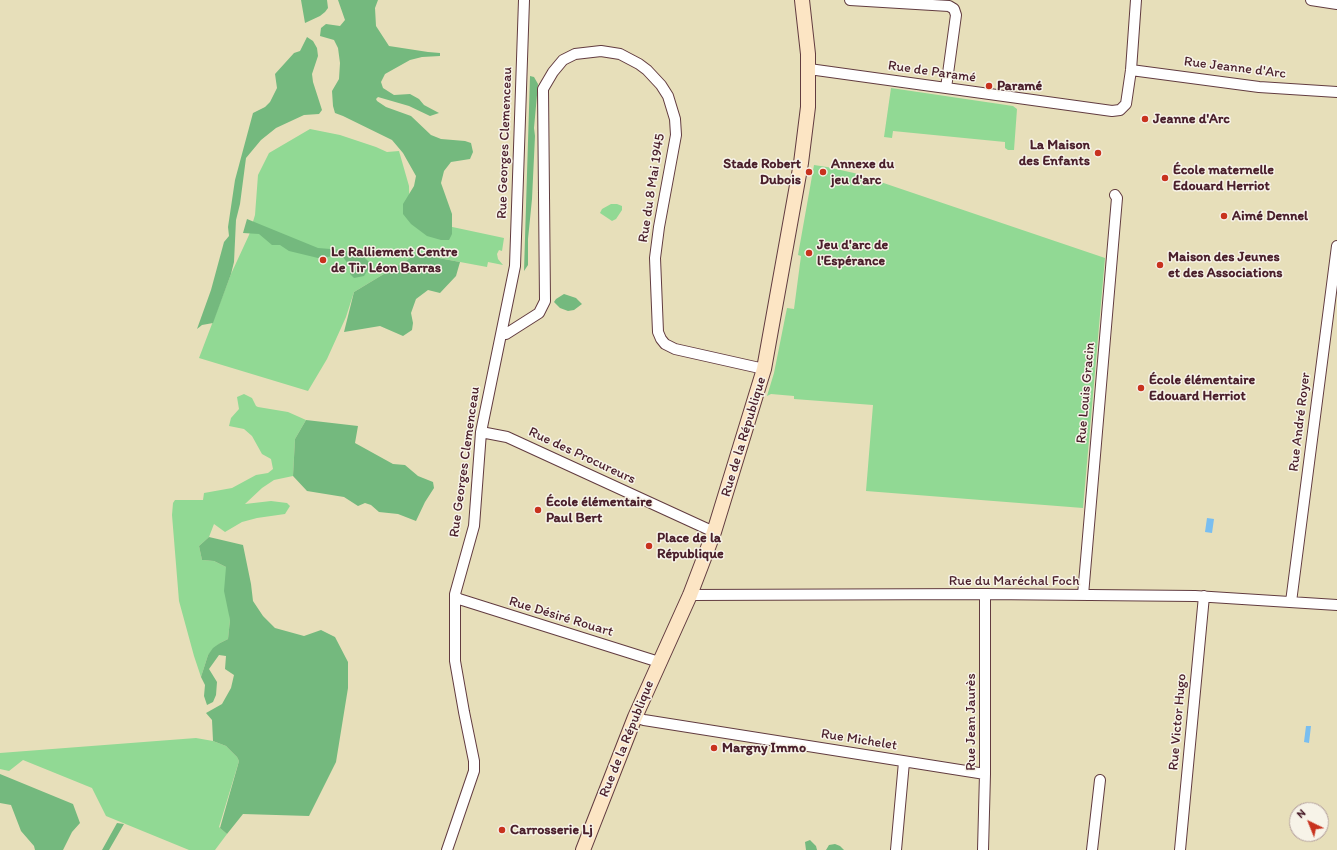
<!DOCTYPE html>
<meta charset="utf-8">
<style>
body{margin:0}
#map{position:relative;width:1337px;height:850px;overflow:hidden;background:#e7dfba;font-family:Itim,sans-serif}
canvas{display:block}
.north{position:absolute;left:1289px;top:802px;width:40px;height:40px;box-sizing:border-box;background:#f7f3e8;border:1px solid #b29e9c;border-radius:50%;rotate:317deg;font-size:11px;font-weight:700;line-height:16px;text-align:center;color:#4a1f2b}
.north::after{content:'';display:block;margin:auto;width:14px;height:18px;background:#c8321e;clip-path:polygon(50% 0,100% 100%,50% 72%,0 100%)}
</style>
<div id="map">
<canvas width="1337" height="850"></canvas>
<div class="north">N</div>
</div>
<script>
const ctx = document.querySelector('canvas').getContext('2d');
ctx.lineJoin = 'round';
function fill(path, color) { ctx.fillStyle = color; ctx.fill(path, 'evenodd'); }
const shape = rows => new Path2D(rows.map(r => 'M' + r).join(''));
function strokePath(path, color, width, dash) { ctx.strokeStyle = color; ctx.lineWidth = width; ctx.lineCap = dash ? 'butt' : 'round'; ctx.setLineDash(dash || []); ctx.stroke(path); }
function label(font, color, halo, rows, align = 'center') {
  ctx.font = font + ' Itim,sans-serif'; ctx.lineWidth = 3; ctx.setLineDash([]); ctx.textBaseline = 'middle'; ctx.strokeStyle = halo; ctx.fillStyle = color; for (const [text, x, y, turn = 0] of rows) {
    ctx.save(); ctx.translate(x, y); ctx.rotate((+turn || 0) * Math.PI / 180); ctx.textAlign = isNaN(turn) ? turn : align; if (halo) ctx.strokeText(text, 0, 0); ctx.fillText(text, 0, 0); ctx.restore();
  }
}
fill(shape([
 [891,88,1013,106,1017,109,1014,150,1008,150,1005,148,1005,142,893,131,892,138,884,137],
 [310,129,340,135,376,147,387,152,399,151,409,186,410,222,443,225,504,238,502,251,499,250,497,254,498,259,503,265,488,262,487,267,417,254,354,292,346,317,327,359,308,391,199,358,231,274,249,235,255,215,258,175,269,153],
 [814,165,827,167,854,173,1105,258,1083,508,866,491,873,405,794,399,794,396,771,394,767,396,774,373,787,308,794,309,801,256,798,255],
 [611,204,617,204,622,206,622,210,616,219,612,221,600,213,602,209],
 [244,394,252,398,256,406,258,407,288,412,306,420,295,439,293,476,274,480,262,488,245,504,271,501,287,503,290,506,285,514,257,518,242,522,225,532,214,524,209,537,199,546,202,560,214,561,226,567,230,620,228,639,220,643,208,655,201,677,194,656,179,601,172,515,173,503,175,500,203,500,204,493,232,488,256,475,268,473,273,469,271,459,262,454,252,436,244,429,229,426,231,418,239,409,237,397],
 [196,738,213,741,226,746,237,757,239,761,219,827,227,834,215,850,189,850,106,816,92,788,23,760,9,771,0,769,0,753]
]), '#91d994');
fill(shape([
 [301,0,327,0,328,8,325,12,320,16,305,23],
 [338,0,378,0,375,8,376,26,389,46,428,52,440,53,440,56,422,57,410,60,385,74,381,82,383,88,394,95,410,94,419,99,424,105,439,113,430,116,409,106,378,97,376,99,377,101,386,107,411,116,431,135,441,139,465,141,471,143,473,152,470,159,451,162,444,171,441,183,452,214,452,234,449,240,441,240,427,236,411,224,403,214,403,204,414,186,416,176,403,153,392,140,343,116,335,113,333,106,332,91,339,79,340,63,338,48,334,40,320,36,321,28,326,24,340,26,345,20],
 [307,37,313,41,317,48,318,56,312,74,313,82,322,110,319,114,304,115,276,128,261,140,246,158,240,204,236,220,234,262,231,274,213,323,202,325,197,329,211,290,224,242,229,236,228,227,235,180,253,113,265,107,270,102,277,88,275,74,294,53,300,51],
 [530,76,534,77,538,84,534,128,535,136,532,199,528,239,528,265,524,271],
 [247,219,318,248,343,250,364,257,369,262,369,268,364,276,354,278,350,274,351,268,343,257,335,256,318,258,289,251,280,245,272,245,259,234,243,233],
 [417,254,460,262,456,276,440,293,428,290,416,299,411,313,413,323,412,330,403,336,380,326,344,332,354,292],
 [564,294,576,298,582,304,574,310,568,311,560,308,554,302,556,299],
 [306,420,358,426,355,443,393,464,405,465,418,476,433,482,434,488,425,502,416,521,398,514,379,512,371,505,365,503,358,506,344,497,307,491,293,476,295,439],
 [209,537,243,545,251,584,253,601,263,616,275,628,304,636,321,630,335,637,348,662,348,688,336,762,309,816,243,814,227,834,220,828,239,761,237,757,226,746,213,741,212,720,206,713,222,704,231,688,234,675,225,669,226,656,219,655,209,669,217,682,216,695,213,702,207,705,204,696,205,685,201,677,208,655,213,648,220,643,228,639,230,620,224,591,226,567,214,561,202,560,199,546],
 [0,774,73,804,80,823,72,832,63,850,35,850,34,846,21,831,11,805,0,803],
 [117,823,124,824,109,850,102,850],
 [810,840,816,846,817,850,806,850,805,842],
 [835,844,840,846,844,850,826,850,829,845]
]), '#74b97e');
fill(shape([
 [1207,518,1214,519,1212,533,1205,532],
 [1306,726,1311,726,1309,743,1304,742]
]), '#79bef0');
const street = shape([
 [850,0,949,6,954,9,956,15,946,88],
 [1311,0,1337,4],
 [809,69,1112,111,1120,110,1126,104,1131,70,1136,0],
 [1131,70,1259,87,1337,92],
 [501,334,506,334,539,313,545,301,543,89,553,72,563,60,575,54,601,51,620,54,639,64,647,70,661,85,668,96,675,119,676,135,659,227,655,258,658,332,661,339,665,344,675,349,764,369],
 [481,432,507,437,714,532],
 [690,595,985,594,1195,596,1337,605],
 [1083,595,1117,198,1115,195],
 [456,597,459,599,659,662],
 [1291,602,1337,246],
 [635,717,644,720,985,774],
 [447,850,474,771,474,761,464,712,455,661,455,594,474,526,481,432,515,266,524,0],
 [896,850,904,762],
 [983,850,985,774,985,594],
 [1092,850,1100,780],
 [1180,850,1204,596]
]);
const secondary = shape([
 [583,850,635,717,690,595,714,532,764,369,801,163,808,107,808,54,802,0]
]);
strokePath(street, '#623c40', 12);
strokePath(secondary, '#623c40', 16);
strokePath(street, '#fff', 10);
strokePath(secondary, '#fce5c4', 14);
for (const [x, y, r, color] of [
 [989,86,4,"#c8321e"],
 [1145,119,4,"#c8321e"],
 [1098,153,4,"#c8321e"],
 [809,172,4,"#c8321e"],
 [823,172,4,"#c8321e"],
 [1165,178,4,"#c8321e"],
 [1224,216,4,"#c8321e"],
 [809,253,4,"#c8321e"],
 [323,260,4,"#c8321e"],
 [1160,265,4,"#c8321e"],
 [1141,388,4,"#c8321e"],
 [538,510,4,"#c8321e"],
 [649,546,4,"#c8321e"],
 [714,748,4,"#c8321e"],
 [502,830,4,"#c8321e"]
]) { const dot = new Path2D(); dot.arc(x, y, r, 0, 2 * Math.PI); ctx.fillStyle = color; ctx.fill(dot); strokePath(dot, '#f7f3e8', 1.5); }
label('14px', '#4a1f2b', '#f7f3e8', [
 ["Rue Jeanne d'Arc",1235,68,7],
 ["Rue de Paramé",932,72,8],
 ["Rue Georges Clemenceau",505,143,-88],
 ["Rue du 8 Mai 1945",652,188,-81],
 ["Rue Louis Gracin",1086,393,-85],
 ["Rue André Royer",1300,422,-83],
 ["Rue de la République",744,437,-73],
 ["Rue des Procureurs",582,456,25],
 ["Rue Georges Clemenceau",465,462,-82],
 ["Rue du Maréchal Foch",1014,581],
 ["Rue Désiré Rouart",561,617,17],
 ["Rue Jean Jaurès",971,722,-90],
 ["Rue Victor Hugo",1178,722,-85],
 ["Rue de la République",627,739,-68],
 ["Rue Michelet",859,740,9]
]);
label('bold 14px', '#4a1f2b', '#f7f3e8', [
 ["Paramé",997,86],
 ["Jeanne d'Arc",1153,119],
 ["La Maison",1090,145,"right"],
 ["des Enfants",1090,161,"right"],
 ["Stade Robert",801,164,"right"],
 ["Dubois",801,180,"right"],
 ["Annexe du",831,164],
 ["jeu d'arc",831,180],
 ["École maternelle",1173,170],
 ["Edouard Herriot",1173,186],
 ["Aimé Dennel",1232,216],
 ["Jeu d'arc de",817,245],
 ["l'Espérance",817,261],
 ["Le Ralliement Centre",331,252],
 ["de Tir Léon Barras",331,268],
 ["Maison des Jeunes",1168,257],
 ["et des Associations",1168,273],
 ["École élémentaire",1149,380],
 ["Edouard Herriot",1149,396],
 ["École élémentaire",546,502],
 ["Paul Bert",546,518],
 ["Place de la",657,538],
 ["République",657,554],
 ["Margny Immo",722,748],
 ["Carrosserie Lj",510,830]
], 'left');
</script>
